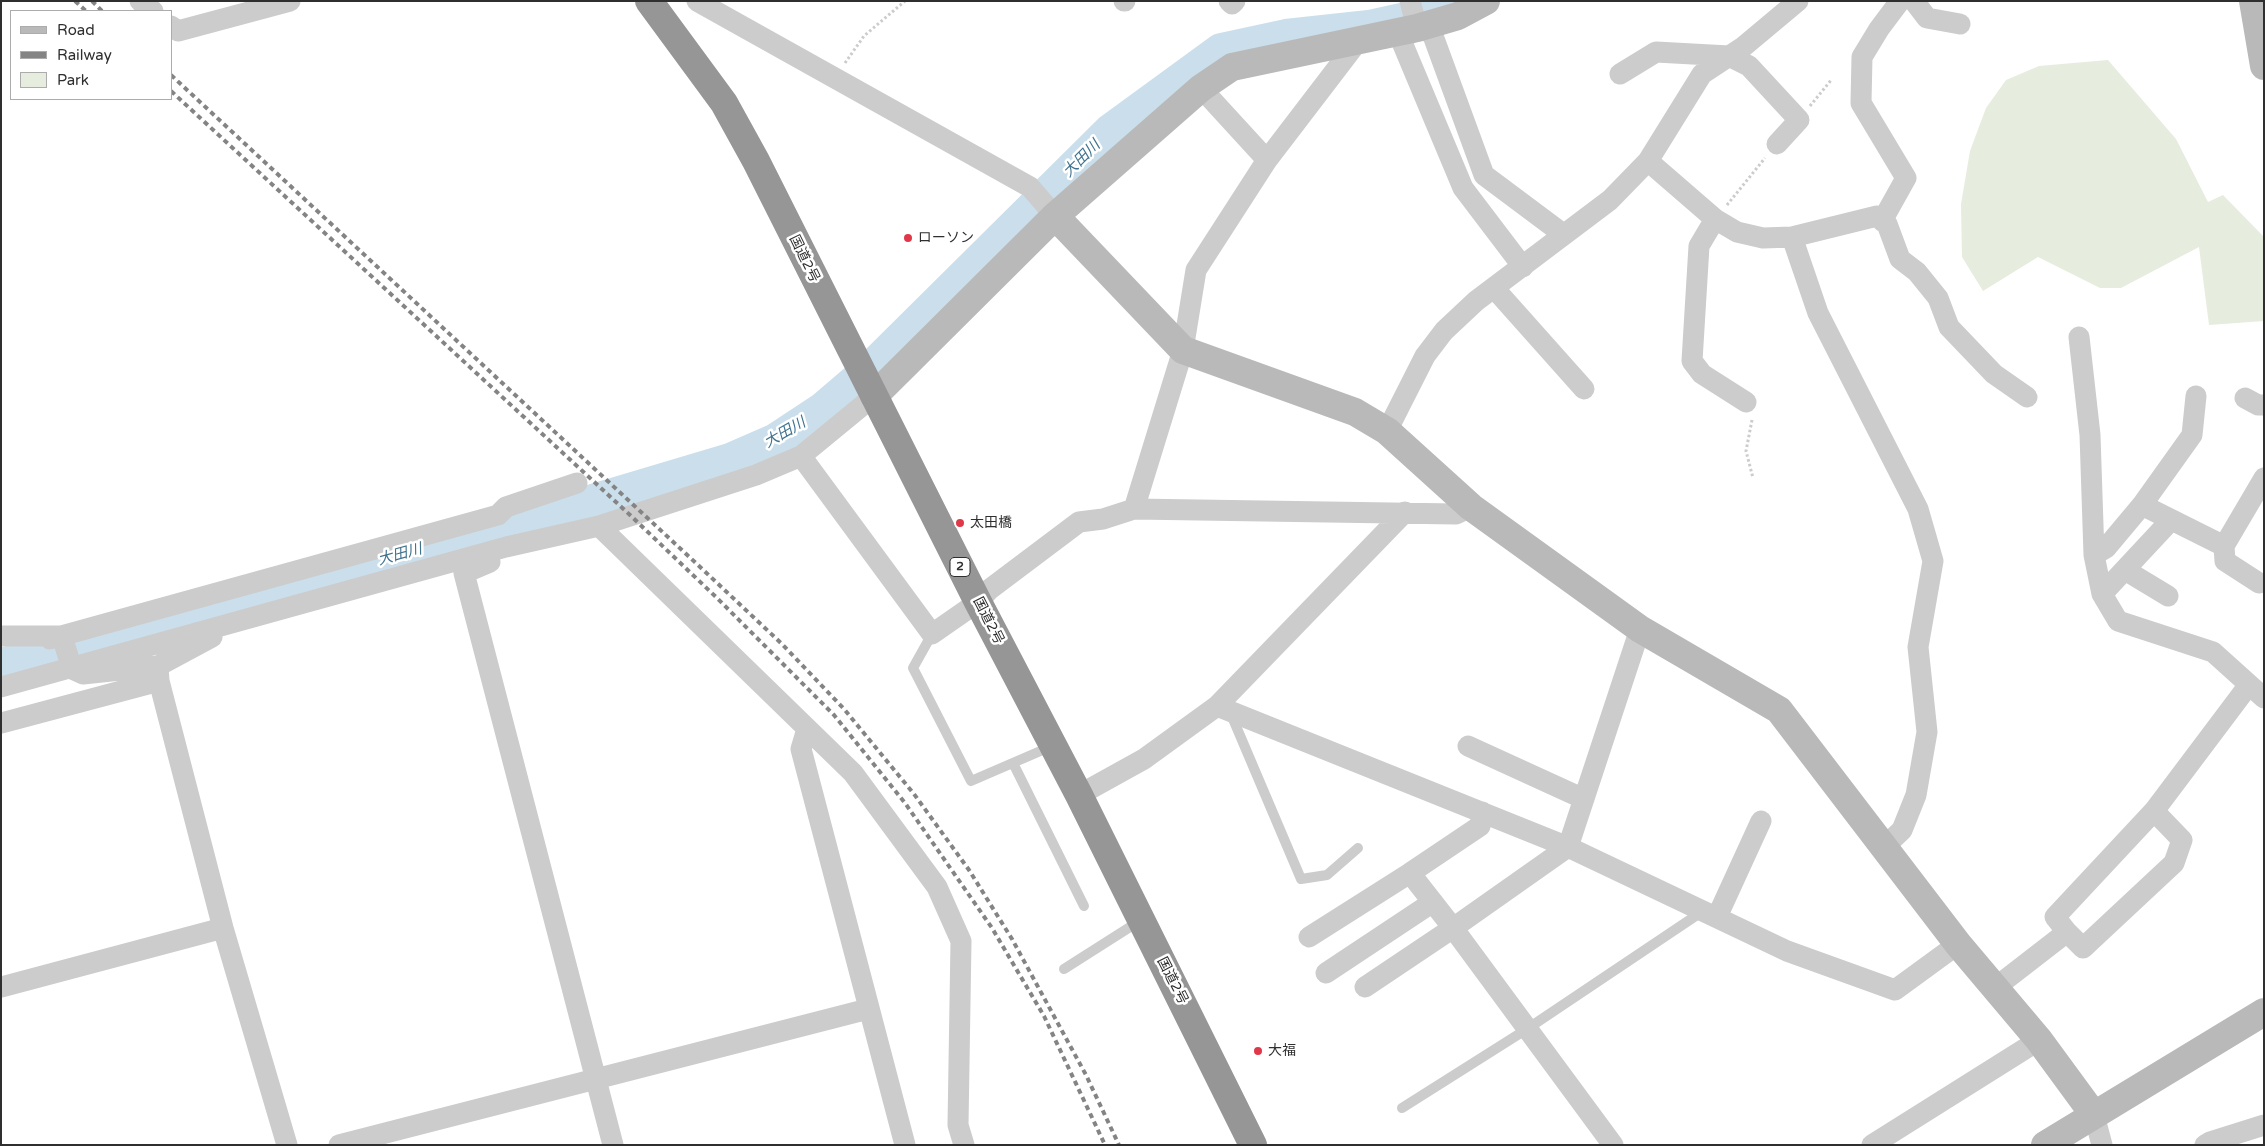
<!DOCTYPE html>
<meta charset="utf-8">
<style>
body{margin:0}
#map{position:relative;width:2265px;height:1146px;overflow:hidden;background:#fff;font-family:"Varela Round",sans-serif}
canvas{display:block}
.frame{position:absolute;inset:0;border:2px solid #2f2f2f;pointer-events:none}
.legend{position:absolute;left:10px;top:10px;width:162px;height:90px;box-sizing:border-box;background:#fff;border:1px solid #acacac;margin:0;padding:6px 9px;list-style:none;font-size:15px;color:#2f2f2f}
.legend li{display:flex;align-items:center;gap:10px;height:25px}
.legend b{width:25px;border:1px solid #acacac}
</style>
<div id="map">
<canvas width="2265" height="1146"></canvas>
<div class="frame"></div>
<ul class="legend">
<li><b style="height:6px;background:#b9b9b9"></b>Road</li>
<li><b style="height:6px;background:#848484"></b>Railway</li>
<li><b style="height:14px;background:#e6ecde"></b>Park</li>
</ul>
</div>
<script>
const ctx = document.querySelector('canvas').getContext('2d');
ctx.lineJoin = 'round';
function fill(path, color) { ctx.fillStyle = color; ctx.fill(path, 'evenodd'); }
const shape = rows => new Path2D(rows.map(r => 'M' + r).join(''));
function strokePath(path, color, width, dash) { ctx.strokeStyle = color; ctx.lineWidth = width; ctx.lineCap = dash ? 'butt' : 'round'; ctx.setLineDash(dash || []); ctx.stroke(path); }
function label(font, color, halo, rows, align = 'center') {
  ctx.font = font + ' "Varela Round","Noto Sans JP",sans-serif'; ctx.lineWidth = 5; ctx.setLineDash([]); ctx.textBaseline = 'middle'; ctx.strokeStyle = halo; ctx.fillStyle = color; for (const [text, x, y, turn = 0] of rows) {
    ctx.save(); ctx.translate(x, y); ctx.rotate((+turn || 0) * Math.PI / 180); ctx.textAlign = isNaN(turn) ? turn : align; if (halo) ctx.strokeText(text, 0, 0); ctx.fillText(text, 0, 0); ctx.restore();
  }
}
fill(shape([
 [2108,60,2176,139,2208,202,2223,195,2264,237,2264,321,2209,325,2199,247,2121,288,2100,288,2038,257,1983,291,1962,257,1961,204,1970,151,1986,108,2006,80,2039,66]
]), '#e6ecde');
strokePath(shape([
 [1,665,573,507,730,460,776,440,823,409,871,368,1110,131,1221,50,1286,36,1369,27,1410,18,1451,1]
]), '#cadfeb', 34);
strokePath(shape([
 [845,63,864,36,905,1],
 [1810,106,1832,79],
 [1727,205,1765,158],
 [1752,420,1746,451,1753,478]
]), '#ccc', 3, [2.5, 2.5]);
strokePath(shape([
 [932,634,913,668,971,781,1052,746],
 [1228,714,1233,719,1301,879,1327,875,1358,848],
 [1013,763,1084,906],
 [1064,969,1141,920],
 [1402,1108,1527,1029,1703,911]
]), '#ccc', 10);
strokePath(shape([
 [140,1,153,11],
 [697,1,1030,187,1055,216],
 [1124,1,1125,1],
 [1229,1,1232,4,1235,1],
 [1410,1,1417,28,1432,33,1484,175,1563,234],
 [1914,1,1927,18,1960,24],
 [171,26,178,31,290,1],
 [1417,28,1401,40,1463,188,1523,267],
 [1620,74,1656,52,1729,56,1749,66,1799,120,1777,144],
 [1201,88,1267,160],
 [1648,161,1715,219,1737,232,1763,238,1792,237,1877,216,1887,224,1900,259,1917,272,1938,298,1949,327,1994,374,2027,397],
 [1715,219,1699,246,1692,361,1702,374,1746,402],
 [1882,221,1906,178,1861,103,1862,57,1879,29,1900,1],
 [1792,237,1818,313,1918,509,1933,561,1918,647,1927,732,1916,795,1902,830,1884,847],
 [1494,288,1584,389],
 [2079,337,2090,435,2094,555,2102,594,2118,621,2213,652,2264,698],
 [2245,398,2258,405,2264,405],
 [1387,431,1425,356,1444,331,1476,301,1610,200,1648,161,1702,74,1743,47,1798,1],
 [801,456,932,634,978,602,990,589,1079,522,1103,519,1134,509,1456,514,1471,507],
 [2142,505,2224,546],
 [1134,509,1183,350,1196,270,1267,160,1358,41],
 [599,526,853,773,937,887,961,941,958,1125,964,1145],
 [2094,555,2106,548,2142,505,2192,435,2196,396],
 [490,562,464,573,613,1145],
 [2125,570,2168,596],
 [2259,583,2225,561,2224,546,2264,478],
 [2102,594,2171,520],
 [1,636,62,636,72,669,83,674,158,666,159,681,223,928,287,1145],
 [50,639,498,515,506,507,577,483],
 [158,666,212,637],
 [1,687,506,547,599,526,756,475,801,456,874,396],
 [1217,706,1568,847,1787,951,1895,990,1958,944],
 [1,723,159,681],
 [807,729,801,749,905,1145],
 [1468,746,1584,799],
 [1079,795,1144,759,1217,706,1405,512],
 [1717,917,1761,821],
 [2067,932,2083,948,2174,863,2182,840,2154,811],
 [1309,937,1410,873],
 [1326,973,1433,902],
 [1,987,223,928],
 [1365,987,1453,928,1410,873,1480,826,1482,812],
 [1996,987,2067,932,2055,917,2154,811,2248,686],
 [2094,1115,2102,1145],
 [339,1145,868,1009],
 [1613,1145,1453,928,1568,847,1640,629],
 [1872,1145,2039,1040],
 [2205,1145,2210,1142,2264,1125]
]), '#ccc', 21);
strokePath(shape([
 [2253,1,2264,66],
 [1055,216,1183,350,1355,412,1387,431,1471,507,1640,629,1779,710,1958,944,2039,1040,2094,1115],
 [874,396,1055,216,1201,88,1232,67,1417,28,1458,16,1486,1],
 [2045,1145,2264,1012]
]), '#b9b9b9', 28);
strokePath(shape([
 [649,1,724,103,756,161,978,602,1079,795,1253,1145]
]), '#969696', 28);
strokePath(shape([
 [75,1,86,11],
 [92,1,102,11],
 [171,75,698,565,782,644,844,709,914,794,969,870,1012,939,1086,1075,1119,1145],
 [171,91,630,515,717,598,834,715,905,803,992,928,1044,1016,1105,1145]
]), '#848484', 4, [5, 4]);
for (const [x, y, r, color] of [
 [908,238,5,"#e03848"],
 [960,523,5,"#e03848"],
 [1258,1051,5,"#e03848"]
]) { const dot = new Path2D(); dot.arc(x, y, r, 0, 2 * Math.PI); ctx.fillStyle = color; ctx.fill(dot); strokePath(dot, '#fff', 2); }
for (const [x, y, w] of [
 [960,567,20]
]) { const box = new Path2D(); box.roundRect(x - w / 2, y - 9.5, w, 19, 4); ctx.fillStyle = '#fff'; ctx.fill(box); strokePath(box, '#2f2f2f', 1); }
label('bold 12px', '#2f2f2f', null, [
 ["2",960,567]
]);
label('14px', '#2f2f2f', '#fff', [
 ["ローソン",918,238],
 ["太田橋",970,523],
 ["大福",1268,1051]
], 'left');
label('14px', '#2f2f2f', '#fff', [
 ["国道2号",804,259,64],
 ["国道2号",988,621,63],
 ["国道2号",1172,981,63]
]);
label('italic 15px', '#3f728f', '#fff', [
 ["大田川",1082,159,-45],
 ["大田川",785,433,-30],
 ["大田川",400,555,-15]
]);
</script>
